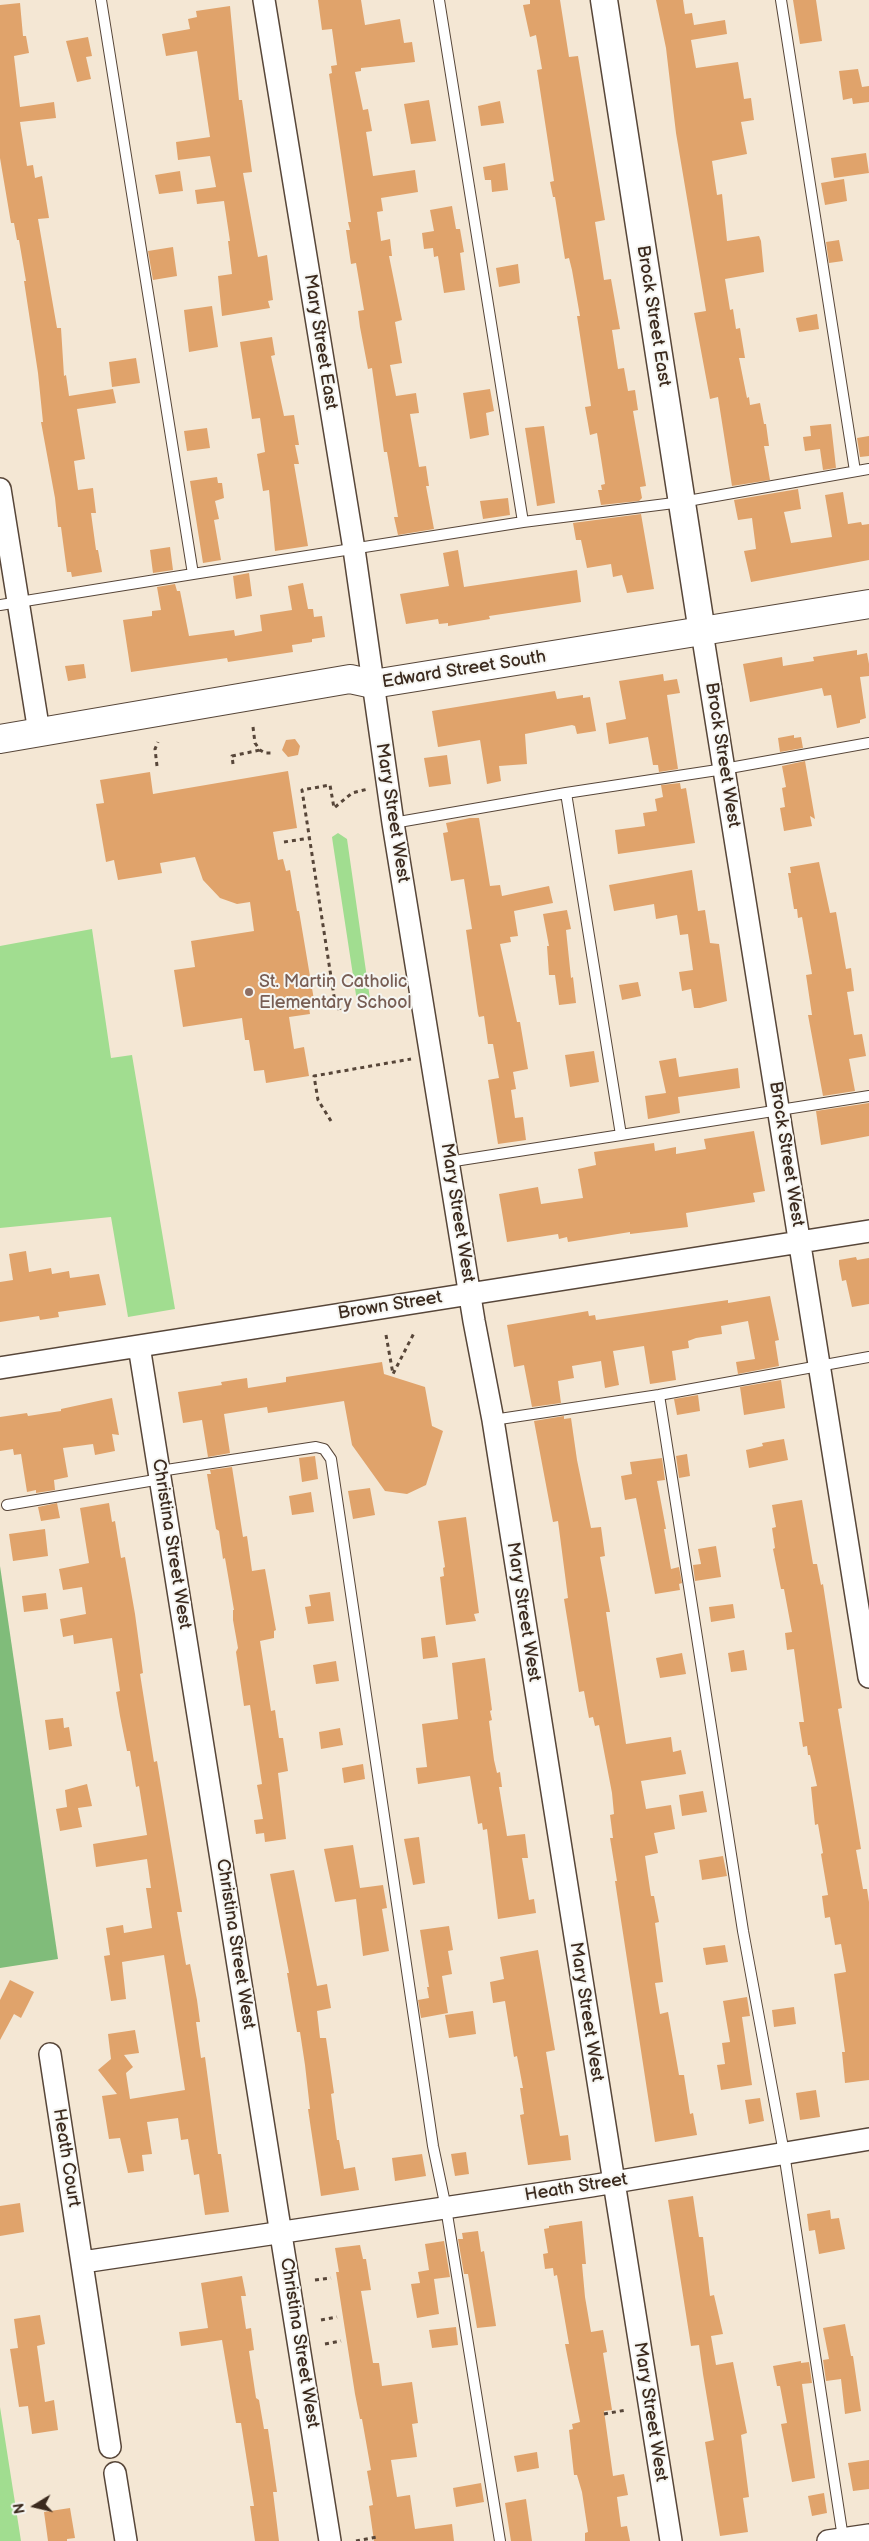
<!DOCTYPE html>
<style>
body{margin:0}
#map{position:relative;width:869px;height:2541px;overflow:hidden;background:#f4e7d4;font-family:"Balsamiq Sans",sans-serif}
canvas{display:block}
.north{position:absolute;left:10px;top:2481px;width:50px;height:50px;-webkit-text-stroke:4px #f6f6f2;paint-order:stroke;rotate:261deg;font-size:14px;font-weight:700;line-height:20px;text-align:center;color:#3b2a1e}
.north::after{content:'';display:block;margin:auto;width:18px;height:22px;background:#3b2a1e;clip-path:polygon(50% 0,100% 100%,50% 72%,0 100%)}
</style>
<div id="map">
<canvas width="869" height="2541"></canvas>
<div class="north">N</div>
</div>
<script>
const ctx = document.querySelector('canvas').getContext('2d');
ctx.lineJoin = 'round';
function fill(path, color) { ctx.fillStyle = color; ctx.fill(path, 'evenodd'); }
const shape = rows => new Path2D(rows.map(r => 'M' + r).join(''));
function strokePath(path, color, width, dash) { ctx.strokeStyle = color; ctx.lineWidth = width; ctx.lineCap = dash ? 'butt' : 'round'; ctx.setLineDash(dash || []); ctx.stroke(path); }
function label(font, color, halo, rows, align = 'center') {
  ctx.font = font + ' "Balsamiq Sans",sans-serif'; ctx.lineWidth = 4; ctx.setLineDash([]); ctx.textBaseline = 'middle'; ctx.strokeStyle = halo; ctx.fillStyle = color; for (const [text, x, y, turn = 0] of rows) {
    ctx.save(); ctx.translate(x, y); ctx.rotate((+turn || 0) * Math.PI / 180); ctx.textAlign = isNaN(turn) ? turn : align; if (halo) ctx.strokeText(text, 0, 0); ctx.fillText(text, 0, 0); ctx.restore();
  }
}
fill(shape([
 [338,833,347,839,370,999,367,1001,359,1000,356,995,333,844,332,837],
 [92,929,111,1058,132,1055,175,1309,128,1317,111,1217,0,1228,0,946],
 [0,2407,21,2541,0,2541]
]), '#a1dd90');
fill(shape([
 [0,1566,58,1959,0,1968]
]), '#80bc7a');
fill(shape([
 [318,0,361,0,365,25,400,19,404,43,412,42,415,62,361,68,361,71,355,72,363,110,368,109,372,131,366,132,373,176,415,170,418,192,381,198,383,211,377,212,381,241,390,239,392,256,389,256,402,320,395,322,402,363,390,365,396,396,416,393,419,413,410,414,419,467,426,466,429,486,426,486,434,529,398,535,394,517,398,517,387,452,384,452,372,368,368,369,360,327,358,311,364,310,356,263,351,264,346,230,350,230,348,222,351,222,329,74,332,73,331,66,337,65,332,29,322,30],
 [530,0,560,0,569,57,578,56,605,220,595,222,604,280,611,279,620,329,612,330,618,369,624,368,628,391,635,390,638,410,633,411,646,486,640,487,642,498,639,501,601,505,598,490,602,490,601,485,605,484,597,433,590,435,585,407,591,406,577,316,580,316,572,270,569,258,565,259,555,197,553,197,550,182,554,181,537,70,542,69,536,35,530,37,523,5,530,4],
 [656,0,683,0,685,14,692,13,694,25,725,20,727,34,691,40,696,68,738,62,744,99,751,98,754,120,741,122,747,154,712,161,717,195,722,194,727,241,759,236,761,241,764,272,725,279,730,310,733,309,736,329,740,328,745,358,739,358,747,398,749,397,750,405,760,403,764,424,766,424,769,446,764,446,770,480,732,486,718,397,710,399,694,313,706,311,676,133,666,48],
 [793,0,816,0,822,41,800,44],
 [20,3,23,36,26,36,29,53,14,56,20,107,54,102,56,118,20,122,27,166,33,165,35,178,42,176,49,218,38,219,57,328,61,328,64,376,66,375,69,396,113,389,116,403,77,409,85,459,74,461,78,490,93,488,96,513,91,513,96,550,98,550,102,572,72,577,71,572,67,572,61,527,58,527,55,498,41,422,43,422,38,373,24,281,26,281,19,240,17,240,14,223,11,223,0,158,0,5],
 [230,6,239,100,242,100,252,172,243,173,258,257,267,255,273,300,268,301,270,308,222,316,218,276,232,274,228,241,230,241,224,201,197,204,195,190,216,187,210,156,178,160,176,142,210,137,197,51,166,56,162,34,190,29,188,19,197,17,196,11],
 [88,37,92,56,86,57,91,79,77,82,66,41],
 [858,69,862,87,869,86,869,102,853,104,852,98,843,100,839,71],
 [429,100,436,141,411,144,404,104],
 [500,101,504,123,481,126,478,106],
 [866,153,869,173,834,178,831,158],
 [505,163,508,190,492,192,491,180,485,180,483,167],
 [180,171,183,191,159,194,155,175],
 [844,179,847,201,825,205,821,183],
 [452,206,456,229,460,229,464,252,460,253,465,290,444,293,438,256,434,257,433,248,424,249,422,233,434,231,430,210],
 [839,240,843,261,829,263,826,242],
 [173,247,177,276,153,280,148,251],
 [518,264,520,283,499,287,496,268],
 [212,306,218,347,189,352,184,310],
 [817,314,819,329,799,332,796,318],
 [272,337,275,355,271,356,284,416,294,415,299,445,295,445,299,464,294,464,308,546,275,551,269,490,263,491,257,454,265,452,260,418,252,419,240,342],
 [136,358,140,383,112,387,109,362],
 [490,389,494,411,486,413,489,435,470,439,463,393],
 [831,424,836,468,823,470,820,449,805,451,803,437,811,436,810,426],
 [544,426,555,503,537,506,525,428],
 [207,428,210,448,187,451,184,431],
 [869,436,869,456,860,457,857,438],
 [217,477,218,483,222,483,224,498,215,501,219,519,214,520,221,560,203,563,190,481],
 [798,489,801,509,784,512,791,543,832,537,825,495,843,492,848,524,861,522,862,525,869,524,869,560,751,582,744,551,756,549,752,518,738,520,734,500],
 [508,498,510,515,483,519,480,501],
 [641,514,654,589,627,593,622,575,613,577,611,564,587,568,581,540,576,540,573,523],
 [170,547,173,570,153,573,150,550],
 [458,550,464,587,577,570,581,602,489,616,490,619,448,626,448,623,439,624,438,619,406,624,400,594,449,586,443,553],
 [249,573,252,596,236,599,233,576],
 [303,583,308,609,313,609,314,617,322,616,325,637,312,639,312,642,292,645,293,652,228,662,227,658,131,672,123,620,152,616,152,611,161,610,157,587,175,584,177,591,180,591,189,636,234,630,235,636,262,631,260,615,292,610,288,586],
 [857,650,857,655,867,653,869,664,869,676,860,677,866,718,860,720,860,723,837,728,831,695,824,696,822,688,750,702,743,664,782,657,783,666,814,661,813,657],
 [84,664,86,678,68,681,65,666],
 [663,674,664,681,677,679,680,693,667,695,678,769,659,772,658,765,653,765,648,737,609,744,606,723,626,719,619,681],
 [555,691,557,699,583,695,583,698,590,697,596,731,577,734,575,726,572,725,525,734,527,764,499,766,501,781,487,784,480,740,438,747,432,711],
 [794,735,794,738,801,737,803,748,780,752,778,738],
 [295,739,300,746,298,755,288,757,282,750,286,740],
 [447,755,451,784,429,787,424,758],
 [805,761,815,819,810,816,812,826,784,831,780,808,785,807,782,788,786,787,782,766],
 [288,771,297,828,273,832,278,860,283,859,286,871,290,870,297,911,299,911,314,1000,308,1001,310,1014,289,1017,294,1049,304,1047,309,1076,266,1083,264,1070,254,1071,249,1040,245,1040,242,1018,183,1027,174,970,195,967,191,941,254,931,250,902,237,904,220,898,203,880,195,857,160,863,162,873,118,880,114,860,106,862,96,804,104,803,100,780,150,772,153,794],
 [680,783,681,789,686,788,695,843,618,854,615,830,645,826,643,813,657,811,655,799,663,797,661,785],
 [470,818,479,818,490,886,500,885,502,896,549,886,553,903,514,911,518,936,510,937,511,942,500,944,517,1022,520,1022,528,1069,513,1072,516,1089,511,1090,515,1118,523,1117,526,1140,498,1144,488,1080,499,1078,493,1044,488,1044,484,1016,479,1017,478,1014,466,930,472,929,464,879,451,881,443,833,448,832,446,823],
 [819,862,830,913,836,912,846,969,851,968,854,991,847,992,854,1035,862,1034,866,1056,849,1059,855,1091,823,1096,808,1015,812,1015,806,975,812,974,802,917,798,918,797,909,794,909,788,873,791,873,790,867],
 [692,870,698,911,705,910,710,943,719,944,727,1001,700,1008,694,1008,691,989,682,991,679,972,693,970,688,934,680,935,677,915,656,919,654,904,614,911,609,885],
 [567,910,571,929,566,930,571,978,573,977,576,1003,559,1005,555,975,549,975,547,946,549,946,543,914],
 [638,982,641,996,622,1000,619,985],
 [594,1051,599,1082,570,1087,565,1055],
 [676,1058,679,1077,738,1068,740,1088,678,1097,680,1113,648,1119,645,1096,666,1093,659,1061],
 [869,1103,869,1136,821,1145,816,1111],
 [754,1131,765,1191,753,1193,755,1202,686,1213,688,1227,630,1234,630,1232,568,1242,567,1237,559,1239,558,1234,507,1242,499,1194,538,1187,541,1204,583,1198,578,1169,596,1165,594,1152,654,1143,655,1151,676,1147,676,1154,706,1149,704,1139],
 [26,1251,29,1272,51,1268,52,1274,69,1271,70,1278,99,1274,106,1305,58,1312,59,1317,40,1320,39,1316,0,1322,0,1282,13,1280,9,1254],
 [856,1257,857,1260,869,1258,869,1304,852,1307,846,1280,842,1281,839,1264,839,1260],
 [770,1296,779,1340,775,1341,779,1366,738,1374,736,1362,755,1359,748,1321,721,1326,722,1334,696,1338,688,1341,689,1348,672,1351,676,1380,650,1384,644,1346,613,1351,619,1385,605,1388,601,1361,572,1366,574,1378,558,1381,561,1403,532,1407,524,1365,514,1367,507,1325,588,1311,589,1316,595,1315,596,1320,728,1300,728,1303],
 [382,1362,384,1374,425,1387,432,1426,443,1431,426,1485,407,1494,385,1491,352,1445,344,1401,268,1413,267,1407,224,1414,230,1453,208,1457,202,1420,183,1423,178,1392,222,1385,221,1382,247,1378,248,1388,286,1382,286,1377],
 [781,1380,785,1408,744,1415,740,1387],
 [698,1395,700,1411,677,1415,674,1399],
 [112,1398,119,1435,112,1434,115,1451,95,1455,93,1444,63,1448,68,1477,54,1480,55,1490,36,1493,36,1490,27,1492,21,1454,14,1455,13,1449,0,1451,0,1417,27,1413,28,1416,61,1411,61,1409],
 [564,1416,564,1419,571,1418,577,1460,591,1528,601,1527,605,1556,600,1557,610,1612,606,1612,626,1744,671,1737,673,1752,681,1750,686,1774,641,1781,646,1809,671,1805,675,1829,654,1833,658,1853,645,1856,651,1896,654,1896,659,1922,655,1923,663,1982,655,1983,660,2014,668,2012,679,2075,684,2075,690,2114,693,2113,697,2135,655,2142,615,1881,617,1881,610,1838,613,1838,610,1815,614,1814,612,1793,599,1725,595,1726,593,1717,589,1718,584,1691,579,1692,564,1599,568,1598,558,1521,553,1522,534,1421],
 [784,1439,788,1460,749,1468,746,1450,763,1446,762,1443],
 [687,1454,690,1476,679,1478,676,1456],
 [315,1456,318,1479,302,1482,299,1458],
 [662,1458,665,1480,657,1481,666,1529,664,1529,671,1569,679,1567,682,1583,679,1584,680,1590,655,1594,636,1498,625,1500,621,1476,632,1474,630,1462],
 [232,1467,243,1537,247,1536,252,1571,265,1569,276,1630,274,1631,274,1638,260,1641,271,1711,275,1710,279,1738,283,1738,288,1771,278,1773,286,1839,265,1842,264,1833,256,1834,254,1820,263,1819,257,1785,262,1784,250,1705,244,1706,236,1652,238,1648,233,1620,233,1610,234,1610,225,1558,223,1559,219,1531,216,1529,207,1474,211,1474,210,1470],
 [370,1488,375,1515,353,1519,348,1491],
 [311,1492,314,1512,292,1515,289,1496],
 [802,1500,813,1564,817,1564,821,1585,823,1584,842,1708,838,1709,861,1849,856,1850,863,1889,867,1889,869,1902,869,2080,845,2083,842,2052,845,2052,834,1974,846,1972,841,1944,835,1945,830,1917,825,1918,822,1896,828,1895,821,1854,823,1853,818,1824,815,1825,811,1787,817,1786,810,1755,808,1755,807,1746,803,1747,799,1722,804,1722,794,1649,787,1650,785,1633,792,1632,784,1589,781,1589,773,1549,775,1548,772,1528,776,1527,772,1505],
 [57,1503,60,1518,41,1521,38,1507],
 [109,1503,112,1522,115,1521,121,1558,125,1557,135,1614,143,1673,140,1674,154,1762,157,1761,182,1912,177,1912,186,1965,190,1964,197,2000,200,2022,196,2022,201,2058,205,2057,218,2154,221,2154,229,2212,205,2215,199,2174,194,2175,188,2139,181,2140,178,2118,147,2122,152,2154,142,2155,144,2171,128,2173,120,2138,109,2139,102,2096,117,2094,98,2070,111,2059,108,2034,135,2030,139,2053,124,2055,133,2067,126,2073,130,2099,185,2090,164,1955,122,1962,126,1999,111,2001,104,1956,110,1955,106,1928,123,1925,124,1933,152,1928,146,1888,151,1888,147,1859,96,1867,93,1844,147,1835,139,1786,136,1787,130,1751,127,1751,120,1716,116,1692,120,1691,112,1638,74,1644,73,1635,63,1637,60,1619,86,1614,82,1587,63,1590,59,1569,89,1563,80,1508],
 [466,1517,479,1613,474,1614,476,1621,446,1625,440,1577,444,1576,443,1568,445,1567,438,1521],
 [45,1529,48,1556,13,1561,9,1534],
 [716,1546,721,1577,695,1581,693,1565,701,1564,698,1549],
 [330,1592,334,1621,308,1624,305,1607,311,1606,309,1595],
 [46,1593,48,1609,24,1612,22,1596],
 [733,1604,735,1618,711,1622,709,1607],
 [435,1636,438,1657,423,1659,421,1638],
 [744,1650,747,1670,731,1672,728,1653],
 [682,1653,686,1674,660,1678,656,1658],
 [485,1658,492,1710,490,1711,492,1720,489,1721,494,1760,497,1773,500,1772,502,1787,499,1787,507,1836,525,1834,528,1858,522,1858,529,1900,534,1899,536,1913,498,1919,487,1829,483,1830,482,1823,478,1824,470,1776,418,1784,416,1768,427,1767,422,1724,458,1719,452,1663],
 [336,1661,339,1681,316,1684,313,1665],
 [63,1718,64,1728,69,1727,72,1746,49,1750,45,1720],
 [340,1728,343,1745,321,1749,319,1732],
 [363,1764,365,1779,344,1783,342,1768],
 [87,1784,92,1806,78,1808,82,1827,60,1831,56,1809,67,1807,65,1790],
 [703,1791,707,1812,682,1816,679,1795],
 [419,1837,425,1883,413,1885,404,1839],
 [353,1845,360,1888,383,1885,387,1908,382,1909,389,1951,363,1956,356,1899,335,1902,324,1849],
 [723,1856,727,1876,702,1880,699,1860],
 [294,1870,317,1986,327,1984,331,2008,317,2011,320,2038,326,2038,334,2093,331,2094,337,2140,339,2140,344,2169,355,2167,359,2190,321,2196,308,2109,310,2109,305,2065,300,2032,297,2032,287,1973,289,1973,270,1874],
 [449,1926,453,1950,448,1951,452,1974,442,1976,448,2013,421,2018,418,2000,429,1998,427,1987,429,1987,420,1930],
 [725,1945,728,1962,706,1965,703,1948],
 [538,1950,555,2050,546,2052,560,2136,568,2135,571,2160,528,2165,520,2115,524,2114,520,2088,523,2088,517,2056,514,2057,505,2001,493,2003,490,1982,504,1979,500,1957],
 [10,1980,34,1992,21,2018,14,2014,0,2040,0,2000],
 [747,1997,750,2016,742,2017,752,2085,721,2090,717,2065,725,2064,722,2043,730,2042,723,2001],
 [794,2007,796,2024,774,2027,772,2010],
 [473,2011,476,2034,449,2038,445,2015],
 [816,2090,820,2117,800,2120,796,2093],
 [760,2098,764,2121,749,2124,745,2100],
 [466,2152,469,2174,455,2176,451,2154],
 [422,2154,426,2176,395,2181,392,2158],
 [693,2196,699,2237,703,2237,710,2296,714,2295,723,2334,711,2336,716,2365,733,2362,747,2433,741,2435,749,2497,743,2498,748,2532,720,2536,705,2442,714,2440,703,2374,699,2345,691,2346,668,2200],
 [20,2203,24,2232,0,2236,0,2206],
 [830,2210,831,2219,839,2218,845,2249,819,2254,815,2230,809,2231,807,2214],
 [582,2221,586,2264,582,2264,585,2297,591,2332,603,2330,607,2352,603,2353,612,2410,604,2411,613,2476,624,2474,628,2495,617,2497,621,2527,627,2526,630,2541,585,2541,585,2533,588,2532,582,2492,577,2475,574,2475,569,2430,573,2429,572,2424,580,2422,565,2344,569,2344,557,2275,554,2276,553,2268,545,2269,543,2254,548,2253,544,2229,549,2228,549,2226],
 [478,2231,481,2252,484,2251,496,2326,477,2328,468,2274,464,2274,458,2239,463,2239,462,2233],
 [444,2241,450,2277,434,2279,439,2314,417,2318,411,2284,420,2283,418,2272,429,2270,425,2244],
 [360,2245,363,2259,366,2259,371,2290,361,2291,373,2363,379,2363,382,2386,412,2382,418,2423,412,2424,417,2457,391,2460,397,2497,410,2495,415,2529,452,2524,454,2541,374,2541,369,2506,373,2505,367,2471,371,2470,362,2419,360,2419,355,2394,336,2272,339,2272,335,2248],
 [242,2276,246,2296,241,2296,246,2329,251,2328,254,2350,249,2351,256,2398,259,2400,264,2429,268,2429,277,2492,273,2492,279,2541,255,2541,250,2506,254,2506,241,2423,236,2423,222,2340,181,2346,179,2332,208,2328,201,2283],
 [40,2315,45,2344,37,2346,45,2402,54,2400,58,2430,32,2434,28,2406,19,2407,10,2349,18,2348,14,2319],
 [845,2324,851,2356,853,2356,861,2411,845,2414,841,2379,826,2381,823,2360,829,2359,823,2328],
 [456,2327,458,2345,432,2348,429,2330],
 [801,2361,801,2363,809,2362,812,2383,802,2384,815,2478,792,2482,781,2424,787,2423,780,2386,777,2386,773,2366],
 [537,2452,539,2468,517,2472,514,2456],
 [869,2460,869,2489,853,2491,848,2463],
 [481,2483,484,2502,456,2507,453,2488],
 [824,2493,827,2513,812,2516,808,2496],
 [526,2499,532,2541,511,2541,505,2503],
 [70,2508,75,2538,67,2539,67,2541,48,2541,44,2512]
]), '#e0a36b');
const service = shape([
 [439,0,523,522],
 [781,0,855,471],
 [193,574,523,522,682,502,869,469],
 [0,605,193,574,101,0],
 [566,793,724,769,869,743],
 [393,823,566,793,621,1135,448,1162],
 [621,1135,869,1096],
 [659,1395,743,1931,784,2153,843,2538],
 [493,1420,659,1395,869,1357],
 [160,1471,316,1447,324,1449,331,1459,433,2146,446,2208,500,2541],
 [7,1505,161,1479]
]);
const minor = shape([
 [264,0,354,549,393,823,474,1321,493,1420,671,2541],
 [0,489,39,732],
 [702,632,869,1677],
 [139,1346,330,2541],
 [0,1368,869,1231],
 [50,2054,110,2447],
 [83,2262,591,2186,869,2139],
 [115,2473,126,2541],
 [828,2541,869,2535]
]);
const tertiary = shape([
 [604,0,702,632]
]);
const secondary = shape([
 [0,739,350,679,373,684,869,604]
]);
strokePath(service, '#574639', 12);
strokePath(minor, '#574639', 24);
strokePath(tertiary, '#574639', 29);
strokePath(secondary, '#574639', 30);
strokePath(shape([
 [253,727,255,743,260,750,265,753,274,753],
 [233,764,232,756,260,750],
 [157,766,155,749,158,742],
 [284,842,310,838],
 [349,1007,336,1009,302,790,330,785,334,808,352,793,368,789],
 [331,1121,318,1100,314,1076,411,1059],
 [386,1335,393,1374,414,1333],
 [315,2280,331,2278],
 [321,2320,337,2317],
 [325,2344,341,2341],
 [604,2414,626,2410],
 [356,2541,377,2537]
]), '#574639', 3, [4, 4]);
strokePath(service, '#fff', 10);
strokePath(minor, '#fff', 21);
strokePath(tertiary, '#fff', 26);
strokePath(secondary, '#fff', 28);
for (const [x, y, r, color] of [
 [249,992,5,"#8d6e63"]
]) { const dot = new Path2D(); dot.arc(x, y, r, 0, 2 * Math.PI); ctx.fillStyle = color; ctx.fill(dot); strokePath(dot, '#f6f6f2', 2); }
label('18px', '#3b2a1e', '#f6f6f2', [
 ["Brock Street East",653,316,81],
 ["Mary Street East",320,342,81],
 ["Edward Street South",464,670,-9],
 ["Brock Street West",722,755,81],
 ["Mary Street West",392,813,81],
 ["Brock Street West",786,1154,81],
 ["Mary Street West",457,1213,81],
 ["Brown Street",390,1306,-9],
 ["Christina Street West",171,1544,81],
 ["Mary Street West",523,1612,81],
 ["Christina Street West",235,1944,81],
 ["Mary Street West",586,2012,81],
 ["Heath Court",66,2158,81],
 ["Heath Street",576,2188,-9],
 ["Christina Street West",299,2343,81],
 ["Mary Street West",650,2412,81]
]);
label('18px', '#785e54', '#f6f6f2', [
 ["St. Martin Catholic",259,982],
 ["Elementary School",259,1003]
], 'left');
</script>
